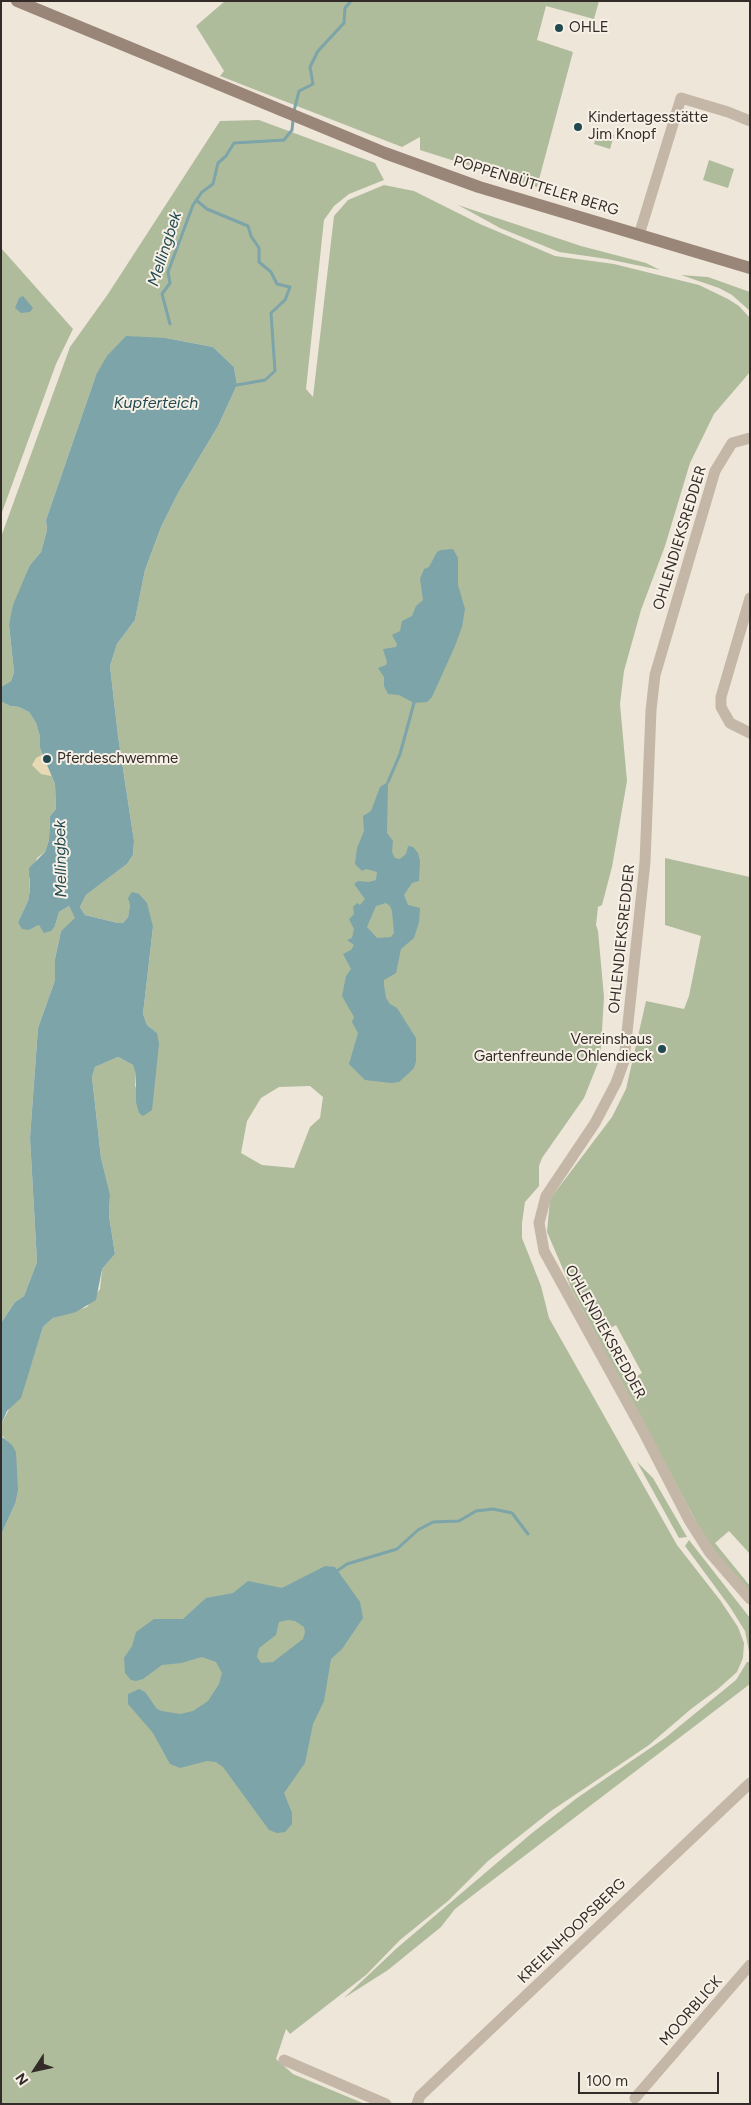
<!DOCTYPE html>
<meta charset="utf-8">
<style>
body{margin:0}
#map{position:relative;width:751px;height:2105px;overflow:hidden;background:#efe6da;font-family:Figtree,sans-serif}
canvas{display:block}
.frame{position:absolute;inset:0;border:2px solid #332b27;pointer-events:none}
.north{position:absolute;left:10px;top:2045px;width:50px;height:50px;-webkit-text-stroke:4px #f7f0e6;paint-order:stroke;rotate:235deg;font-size:14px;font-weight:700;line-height:20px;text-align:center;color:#332b27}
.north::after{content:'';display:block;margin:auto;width:18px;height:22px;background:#332b27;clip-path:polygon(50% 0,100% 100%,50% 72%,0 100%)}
.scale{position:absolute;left:578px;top:2072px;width:141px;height:22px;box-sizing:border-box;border:2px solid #332b27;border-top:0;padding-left:6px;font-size:15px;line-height:18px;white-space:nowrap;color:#332b27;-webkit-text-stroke:4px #f7f0e6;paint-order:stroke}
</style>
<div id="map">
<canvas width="751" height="2105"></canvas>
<div class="frame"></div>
<div class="north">N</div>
<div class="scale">100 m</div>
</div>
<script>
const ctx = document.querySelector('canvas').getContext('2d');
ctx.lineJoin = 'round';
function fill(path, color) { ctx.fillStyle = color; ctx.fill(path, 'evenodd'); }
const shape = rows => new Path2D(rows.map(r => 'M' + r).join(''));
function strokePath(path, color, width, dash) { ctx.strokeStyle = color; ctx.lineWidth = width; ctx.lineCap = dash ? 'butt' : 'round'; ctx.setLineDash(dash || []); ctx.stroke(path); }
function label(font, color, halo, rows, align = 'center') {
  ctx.font = font + ' Figtree,sans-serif'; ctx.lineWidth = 4; ctx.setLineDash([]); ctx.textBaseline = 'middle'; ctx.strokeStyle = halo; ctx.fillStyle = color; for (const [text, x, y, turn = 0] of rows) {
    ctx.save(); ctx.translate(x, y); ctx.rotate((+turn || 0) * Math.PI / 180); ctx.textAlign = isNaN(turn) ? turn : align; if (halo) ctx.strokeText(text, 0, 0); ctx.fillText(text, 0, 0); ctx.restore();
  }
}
fill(shape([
 [225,1,599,1,594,19,546,6,537,40,573,52,537,187,420,150,420,137,402,147,220,76,224,71,196,26],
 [259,120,375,163,384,180,349,194,334,206,324,220,306,389,313,397,334,216,348,200,384,185,414,191,480,224,555,256,614,264,699,285,728,299,739,306,750,318,750,372,714,414,690,463,665,546,641,610,624,671,620,704,627,781,612,867,602,905,598,907,596,925,598,931,604,997,601,1047,598,1063,584,1098,542,1158,539,1166,539,1186,525,1202,522,1223,522,1238,541,1286,549,1318,677,1545,720,1600,738,1627,744,1643,743,1658,737,1672,718,1689,691,1709,649,1745,551,1811,488,1861,448,1901,400,1940,366,1975,290,2034,286,2029,276,2059,293,2074,365,2104,1,2104,1,1535,15,1504,4,1437,1,1436,1,1425,30,1368,43,1327,53,1318,87,1307,100,1289,102,1269,115,1254,109,1216,110,1194,101,1158,92,1077,95,1067,118,1057,133,1065,136,1074,135,1088,157,1033,147,1025,143,1014,153,927,130,905,128,917,123,923,118,923,85,915,80,907,86,895,127,864,133,855,134,841,118,736,110,666,117,644,135,620,145,570,161,527,178,493,218,426,237,385,234,367,213,347,166,338,96,375,46,520,47,530,41,552,30,565,9,625,14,672,11,681,1,687,1,537,70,347,108,294,220,121],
 [310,1086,323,1097,320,1118,310,1127,294,1168,262,1165,241,1153,247,1121,261,1098,279,1087],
 [598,130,614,135,610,149,594,144],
 [709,160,734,169,728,188,703,180],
 [458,205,581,246,646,263,660,270,607,259,559,252,500,228],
 [1,248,73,329,56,364,1,515],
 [681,275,708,277,750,292,750,311,732,295,719,288],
 [1,700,10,706,19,707,29,712,36,723,40,737,40,748,55,784,56,809,50,816,49,840,45,852,37,858,29,879,30,890,28,901,18,922,29,930,39,925,55,926,59,912,69,906,76,919,61,931,55,959,55,980,38,1028,30,1138,37,1262,24,1296,15,1302,1,1323],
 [665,858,750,877,750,1554,729,1531,715,1543,750,1586,750,1593,722,1564,698,1525,572,1290,547,1232,550,1199,612,1117,626,1089,646,1001,684,1009,689,996,701,936,665,925],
 [616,1325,642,1373,627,1382,600,1334],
 [637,1462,653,1478,687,1537,679,1538],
 [689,1540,750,1618,750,1656,745,1631,730,1607,685,1546],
 [747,1662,750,1662,750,1684,477,1892,455,1909,441,1927,388,1970,344,1998,397,1948,532,1833,577,1798,665,1738,736,1680]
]), '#afbc9c');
fill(shape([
 [45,753,61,778,41,774,32,765,36,758]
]), '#e7d9b3');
fill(shape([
 [23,296,33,308,30,312,21,313,15,308,19,298],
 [126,336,166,338,213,347,234,367,237,385,218,426,178,493,161,527,145,570,135,620,117,644,110,666,118,736,134,841,133,855,127,864,86,895,80,907,85,915,118,923,123,923,128,917,130,905,128,898,132,892,139,894,147,903,153,927,143,1014,147,1025,157,1033,159,1044,152,1110,143,1116,139,1113,136,1102,136,1075,133,1065,118,1057,95,1067,92,1077,101,1158,110,1194,109,1216,115,1254,102,1269,96,1300,76,1312,53,1318,43,1327,21,1398,7,1411,1,1425,1,1323,15,1302,24,1296,37,1262,30,1138,38,1028,55,980,55,959,61,931,75,918,69,906,59,912,55,926,51,931,44,933,39,925,29,930,22,929,18,922,28,901,30,890,29,868,45,852,49,840,50,816,56,809,55,784,40,748,40,737,36,723,29,712,19,707,10,706,1,701,1,687,11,681,14,672,9,625,13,605,30,565,41,552,47,530,46,520,96,375,107,356],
 [453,549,458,558,458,585,465,609,462,627,455,646,432,697,427,702,414,703,399,695,388,694,384,686,384,677,378,668,386,665,387,662,383,649,396,647,397,644,392,635,400,631,402,621,412,616,416,606,423,600,420,579,424,569,429,567,437,552,441,550],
 [388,782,387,833,393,841,392,852,395,858,400,859,406,854,408,846,413,847,418,853,420,861,419,881,412,883,404,895,408,905,420,908,419,922,414,938,401,949,396,973,384,980,384,985,386,998,390,1004,397,1008,416,1038,416,1061,414,1068,409,1073,399,1082,391,1083,365,1080,349,1064,358,1033,352,1022,354,1017,342,996,346,976,351,969,343,954,351,950,354,945,347,940,352,938,354,929,349,919,354,914,353,907,357,903,360,905,365,899,354,884,358,881,369,882,376,880,377,872,366,869,362,871,355,864,357,848,364,831,363,816,371,811,380,787],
 [386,903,390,906,392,911,394,933,391,937,377,938,367,927,376,906],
 [1,1436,12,1445,16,1452,18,1490,15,1504,1,1535],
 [325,1566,335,1567,360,1602,363,1618,342,1649,331,1659,324,1701,313,1724,305,1763,284,1793,292,1813,292,1824,285,1832,277,1833,269,1830,223,1767,216,1762,207,1761,180,1768,170,1764,153,1733,128,1704,128,1694,139,1689,145,1692,157,1709,162,1711,180,1714,193,1711,208,1701,219,1684,222,1673,216,1662,202,1657,181,1663,162,1665,143,1679,136,1681,131,1680,125,1673,124,1658,132,1646,136,1632,154,1619,183,1619,206,1598,233,1593,248,1581,282,1588],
 [288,1620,295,1621,304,1627,305,1632,303,1639,273,1662,261,1663,257,1657,259,1648,276,1635,279,1622]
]), '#7ca4a9');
strokePath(shape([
 [294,111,299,91,313,84,310,67,318,51,344,23,345,8,351,1],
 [196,200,207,209,248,226,251,236,259,248,259,262,271,272,277,284,290,287,285,300,271,313,275,371,265,380,237,385],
 [170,324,162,294,170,283,168,272,193,205,202,192,213,184,218,163,226,156,234,143,284,140,292,130,293,120],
 [388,782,400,754,414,703],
 [337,1571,347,1564,397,1549,418,1530,433,1522,459,1521,476,1511,493,1509,512,1513,528,1534]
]), '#7ca4a9', 3);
strokePath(shape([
 [639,235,681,98,728,112,750,121],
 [750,438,732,443,715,471,655,675,651,710,645,862,624,1061,616,1083,595,1123,546,1196,539,1223,544,1251,643,1431,689,1520,710,1553,750,1599],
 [750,598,721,697,721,707,730,723,750,733],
 [284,2060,386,2104],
 [635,2098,750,1965],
 [417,2104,420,2096,750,1783]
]), '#c5b7a7', 11);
strokePath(shape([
 [17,1,385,153,479,187,750,268]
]), '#998679', 12);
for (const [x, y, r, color] of [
 [559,28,5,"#214a50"],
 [578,127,5,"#214a50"],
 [47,759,5,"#214a50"],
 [662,1049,5,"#214a50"]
]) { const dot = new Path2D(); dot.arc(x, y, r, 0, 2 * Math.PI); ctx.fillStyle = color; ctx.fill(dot); strokePath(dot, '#f7f0e6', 2); }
label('15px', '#332b27', '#f7f0e6', [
 ["OHLE",569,28],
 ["Kindertagesstätte",588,118],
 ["Jim Knopf",588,135],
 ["Pferdeschwemme",57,759],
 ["Vereinshaus",652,1040,"right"],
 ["Gartenfreunde Ohlendieck",652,1057,"right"]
], 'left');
label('15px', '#332b27', '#f7f0e6', [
 ["POPPENBÜTTELER BERG",536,186,17],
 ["OHLENDIEKSREDDER",680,538,-73],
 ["OHLENDIEKSREDDER",622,939,-84],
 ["OHLENDIEKSREDDER",605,1332,61],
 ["KREIENHOOPSBERG",572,1931,-44],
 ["MOORBLICK",691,2011,-49]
]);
label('italic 16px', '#214a50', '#f7f0e6', [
 ["Mellingbek",165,249,-72],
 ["Kupferteich",156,403],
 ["Mellingbek",61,859,-91]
]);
</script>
